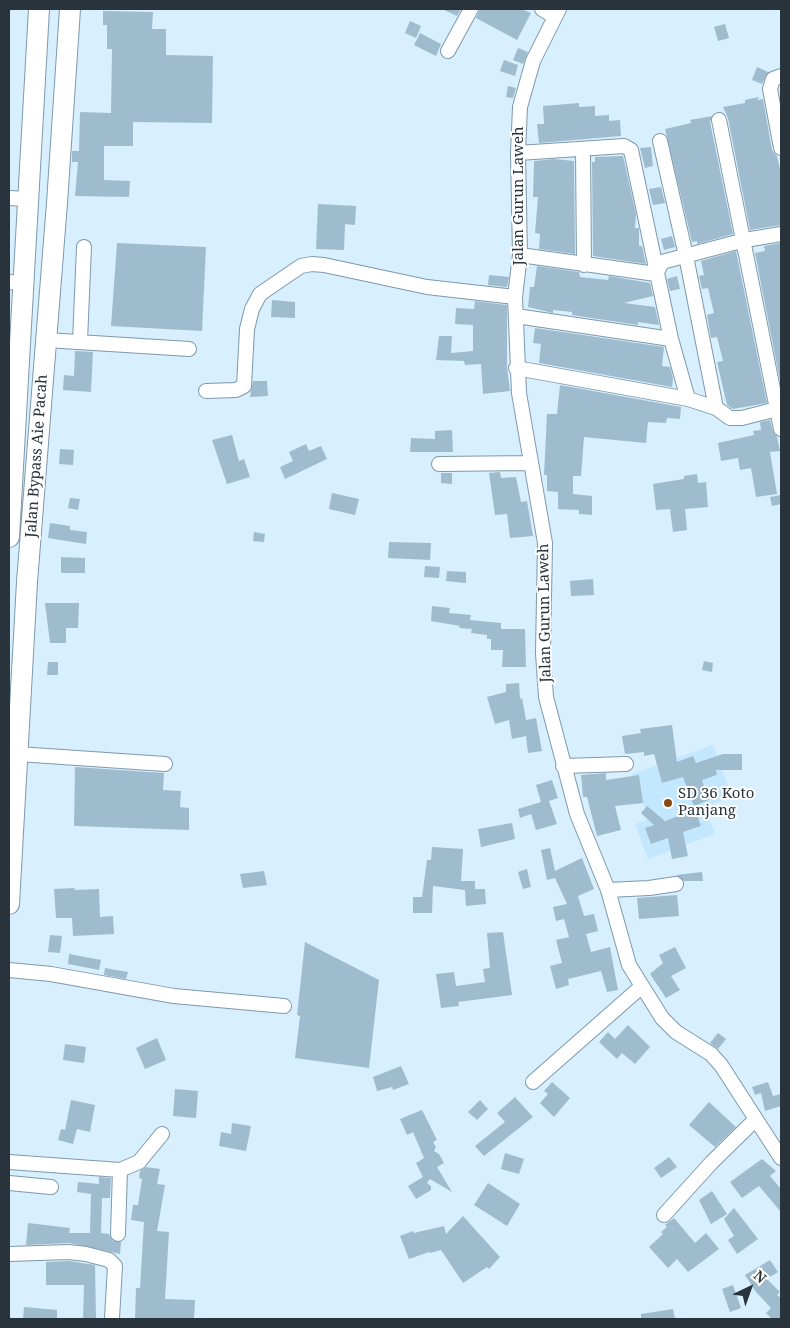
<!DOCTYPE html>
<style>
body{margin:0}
#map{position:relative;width:790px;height:1328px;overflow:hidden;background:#d7effe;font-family:"Noto Serif",serif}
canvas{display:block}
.frame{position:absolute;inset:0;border:10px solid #28333b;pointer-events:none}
.north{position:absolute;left:725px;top:1263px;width:50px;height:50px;-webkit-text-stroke:4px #fff;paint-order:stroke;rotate:42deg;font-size:14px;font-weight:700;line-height:20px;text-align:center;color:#28333b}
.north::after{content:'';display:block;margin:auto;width:18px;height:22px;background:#28333b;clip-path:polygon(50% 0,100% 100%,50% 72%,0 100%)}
</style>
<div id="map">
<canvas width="790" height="1328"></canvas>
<div class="frame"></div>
<div class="north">N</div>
</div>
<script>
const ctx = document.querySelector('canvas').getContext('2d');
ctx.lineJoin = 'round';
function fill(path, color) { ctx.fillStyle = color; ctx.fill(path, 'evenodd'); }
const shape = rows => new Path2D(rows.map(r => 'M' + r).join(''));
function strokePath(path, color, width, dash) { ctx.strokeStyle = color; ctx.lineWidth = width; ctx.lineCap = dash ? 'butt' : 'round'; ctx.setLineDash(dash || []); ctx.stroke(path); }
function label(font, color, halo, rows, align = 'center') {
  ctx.font = font + ' "Noto Serif",serif'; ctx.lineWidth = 4; ctx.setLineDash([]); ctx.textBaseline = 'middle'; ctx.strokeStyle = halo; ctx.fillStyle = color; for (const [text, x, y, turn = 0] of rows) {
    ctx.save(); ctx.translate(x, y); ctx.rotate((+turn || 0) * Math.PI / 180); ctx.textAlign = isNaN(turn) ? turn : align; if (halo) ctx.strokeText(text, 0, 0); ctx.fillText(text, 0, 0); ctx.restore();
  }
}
fill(shape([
 [713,745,732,797,705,807,715,834,648,859,635,824,649,819,632,774],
 [693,756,696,763,711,758,717,775,702,780,709,800,694,806,678,762],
 [672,762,677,779,662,783,657,766],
 [695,809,701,826,651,844,645,828]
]), '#c2e7ff');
fill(shape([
 [442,9,461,9,457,16],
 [480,9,521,9,531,13,517,40,476,18],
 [103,11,153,12,152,29,166,29,166,55,213,56,212,123,133,122,133,146,104,146,104,180,130,181,129,197,75,196,78,162,72,162,72,151,79,151,80,112,111,113,112,49,107,49,107,25,103,25],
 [410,21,421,26,416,38,405,33],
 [725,24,729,38,718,41,714,27],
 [420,33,441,44,436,56,414,45],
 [518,48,528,52,523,64,513,60],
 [504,60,518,65,515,76,500,71],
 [757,67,768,72,762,84,752,80],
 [508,86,516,88,513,98,506,97],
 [759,97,757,100,763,99,772,150,777,156,781,174,781,225,750,230,728,118,723,107,745,103,745,100],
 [579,103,579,107,595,106,595,116,609,115,609,121,620,120,621,136,539,143,537,124,544,124,543,106],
 [712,116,710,122,733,234,697,244,697,241,692,242,665,129,691,123,690,120],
 [651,147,653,166,645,168,640,148],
 [623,156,636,214,635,228,639,228,639,246,642,246,646,264,593,256,592,162,595,162,595,157],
 [554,159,574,161,575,254,539,249,540,234,535,233,538,197,533,197,534,161],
 [661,187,665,203,653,205,649,189],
 [318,204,356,206,355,225,345,224,344,250,316,249],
 [672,236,675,247,664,250,661,239],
 [117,243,206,247,202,331,111,326],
 [781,243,781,386,755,253,765,251,764,246],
 [736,251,767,403,733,409,727,405,717,362,723,361,717,337,711,338,707,315,714,313,708,288,702,289,699,276,704,275,701,261],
 [537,266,579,272,580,277,608,280,609,276,650,283,653,296,624,303,655,307,659,325,638,322,638,325,572,315,572,312,553,310,553,313,528,307,530,287,534,287],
 [489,275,509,277,507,287,488,285],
 [677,276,680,289,670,291,667,279],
 [272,300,295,302,295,318,271,317],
 [475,301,507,305,507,367,510,391,483,394,481,364,465,365,464,361,436,360,439,336,452,336,451,353,473,351,473,325,455,324,456,308,474,309],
 [535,328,664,347,662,366,670,367,673,378,672,387,539,363,541,344,533,343],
 [75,351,93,352,91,392,63,390,64,375,74,376],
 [253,381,267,381,268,396,250,397],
 [560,385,681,407,680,419,667,418,666,423,648,422,646,443,584,437,581,476,573,476,573,494,592,496,592,515,579,514,579,510,558,509,558,492,547,491,547,475,544,475,547,414,557,414],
 [770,420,773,431,777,437,780,451,770,452,777,494,756,497,751,468,740,470,738,458,721,461,718,443,754,435,753,431,761,430,760,422],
 [452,430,453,452,410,452,411,438,435,439,435,431],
 [232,435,239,461,244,459,250,477,227,484,212,440],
 [306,444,309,451,321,446,327,459,285,479,280,467,293,461,289,452],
 [60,449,74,450,73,465,59,464],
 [500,472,501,478,516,477,521,502,527,501,533,536,510,538,507,514,495,515,489,473],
 [441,473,452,473,452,484,441,483],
 [697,474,698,483,706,482,708,507,685,509,687,530,673,532,670,509,656,510,653,484,684,479,684,476],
 [332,493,359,499,355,515,329,509],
 [781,495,781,504,772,506,770,497],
 [70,498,80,499,78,510,68,508],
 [50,523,70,526,70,530,87,532,86,544,48,538],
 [254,532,265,534,264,542,253,541],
 [389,542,431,543,430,560,388,558],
 [61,557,85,558,85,573,61,573],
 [425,566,440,567,439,578,424,577],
 [447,571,466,572,466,583,446,581],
 [593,579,594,595,571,596,570,581],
 [45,603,79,603,78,628,66,628,66,643,50,643],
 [432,606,450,608,449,613,471,615,470,620,501,623,501,629,525,629,526,667,502,667,503,650,491,650,491,639,487,639,487,635,471,633,472,629,459,628,460,626,431,621],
 [704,661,713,663,712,672,702,670],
 [48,662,58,662,58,675,47,675],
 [519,683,520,699,522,698,526,720,536,718,542,751,528,753,526,736,512,739,509,720,495,724,487,697,506,692,506,684],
 [672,725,677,762,693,756,696,763,723,754,742,754,742,770,716,770,717,775,702,780,709,800,694,806,683,777,662,783,654,754,644,756,644,752,625,754,622,736,641,733,640,729],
 [75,767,164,773,163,790,181,791,180,807,189,808,189,830,74,826],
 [606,773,606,780,639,775,643,803,615,806,621,830,597,836,587,797,583,797,581,775],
 [552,780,558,798,549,801,557,824,536,830,531,814,520,818,518,809,541,802,536,785],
 [647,806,665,821,695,809,701,826,683,832,688,856,672,859,668,838,651,844,645,828,654,825,641,813],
 [512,823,515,839,481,847,478,829],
 [432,847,463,849,461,881,475,881,475,889,485,889,486,904,466,906,465,890,433,886,432,913,413,913,413,897,422,897,427,860,431,860],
 [550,848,555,871,582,858,594,889,578,896,584,916,594,914,598,931,586,934,591,952,610,947,618,990,607,992,601,971,568,979,569,985,556,989,550,966,562,963,556,940,569,937,564,919,556,921,553,907,567,904,555,878,547,880,541,850],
 [527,869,531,887,523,889,518,872],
 [264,871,267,885,243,888,240,874],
 [702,872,703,881,684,881,676,875],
 [74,888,75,890,99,889,100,917,113,916,114,934,73,936,72,918,56,918,54,889],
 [677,895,679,916,639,919,637,898],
 [503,932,512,995,458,1002,459,1006,441,1008,436,974,454,972,456,986,485,982,483,969,490,968,487,933],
 [50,935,62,936,60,953,48,952],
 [305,942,379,980,369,1068,295,1058,300,1016,297,1015],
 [675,947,686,968,671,976,680,990,666,998,650,974,663,963,659,955],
 [69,954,101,960,99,970,68,964],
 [105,968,128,972,126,979,104,975],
 [628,1025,650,1047,635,1064,622,1053,617,1059,599,1042,608,1032,615,1039],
 [718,1033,726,1039,718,1049,710,1043],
 [157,1038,166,1060,145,1069,136,1048],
 [65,1044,86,1047,84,1063,63,1060],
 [401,1066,409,1084,393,1090,392,1087,377,1091,373,1077],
 [552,1082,570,1098,554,1117,540,1103,548,1094,544,1091],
 [768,1082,773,1096,781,1094,781,1106,765,1111,761,1093,755,1095,752,1087],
 [175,1089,198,1091,196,1118,173,1116],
 [515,1097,533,1117,484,1156,475,1146,505,1122,497,1113],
 [71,1100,95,1105,90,1132,77,1129,73,1144,58,1140,61,1129,65,1130],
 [480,1100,488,1109,477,1120,468,1112],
 [709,1102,736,1127,715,1147,689,1125],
 [422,1110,437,1140,433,1142,436,1147,434,1151,439,1154,444,1163,437,1167,452,1192,430,1179,427,1183,431,1186,431,1190,416,1199,408,1186,423,1177,416,1163,424,1158,413,1132,407,1135,400,1119],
 [232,1123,251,1126,246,1151,219,1146,221,1132,231,1134],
 [505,1153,524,1159,519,1174,501,1169],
 [669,1157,677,1167,661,1178,654,1168],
 [762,1159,776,1171,770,1176,781,1189,781,1212,759,1186,742,1198,730,1182],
 [146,1167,160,1169,157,1184,165,1185,157,1231,169,1232,165,1299,195,1300,194,1319,135,1319,136,1288,140,1288,144,1222,131,1220,133,1205,138,1205,142,1179,139,1178,140,1171],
 [99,1177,111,1178,110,1198,102,1198,101,1233,109,1234,113,1241,121,1242,120,1254,70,1243,26,1245,28,1223,70,1228,69,1233,90,1233,91,1194,77,1192,78,1182,99,1184],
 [488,1183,520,1204,507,1226,474,1205],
 [712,1191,727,1214,711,1224,699,1200],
 [734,1208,758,1239,737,1254,728,1240,734,1236,724,1219],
 [463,1216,500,1257,489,1269,487,1267,463,1283,441,1250,430,1253,429,1252,409,1259,400,1236,413,1231,414,1233,444,1226,446,1234],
 [674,1218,695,1243,706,1233,719,1249,688,1272,677,1259,668,1268,649,1247,663,1234,661,1232,667,1227,665,1225],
 [770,1260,778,1272,767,1279,780,1292,777,1295,781,1298,781,1319,772,1319,766,1313,771,1308,756,1292,745,1275],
 [69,1261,95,1265,96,1319,83,1319,84,1285,46,1285,46,1262],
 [733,1285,741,1308,730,1312,722,1289],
 [24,1307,57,1310,57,1319,23,1319],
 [673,1309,675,1319,641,1319,641,1314]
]), '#9fbcce');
const minor = shape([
 [542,9,555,17],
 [559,9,533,61,520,107,518,153,520,255,515,297,519,393,545,543,543,653,546,697,577,814,608,890,629,965,662,1018,676,1032,711,1054,721,1065,781,1158],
 [448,51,471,9],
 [781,76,773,79,770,89,781,148],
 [719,120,781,429],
 [660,141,686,256,716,408],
 [583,150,584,265],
 [518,153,624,146,631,150,671,339,688,399],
 [9,198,27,199],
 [520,255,656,274,662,262,745,240,781,234],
 [9,282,22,283],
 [516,316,671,339],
 [46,340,189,349],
 [80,341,84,247],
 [516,368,688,399,716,408,730,418,742,418,781,408],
 [206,391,236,390,244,386,247,329,252,309,260,294,301,266,312,264,324,265,427,287,515,297],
 [439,464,531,463],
 [18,754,165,764],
 [563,766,626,764],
 [608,890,649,888,676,884],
 [9,970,51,974,174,996,284,1006],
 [533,1082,641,987],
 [9,1162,120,1170,139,1162,162,1134],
 [9,1183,51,1187],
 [664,1215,712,1162,755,1120],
 [118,1234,120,1170],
 [9,1254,69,1252,86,1254,109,1260,115,1266,112,1318]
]);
const highway = shape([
 [9,537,39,9],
 [9,904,27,582,57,203,70,9]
]);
strokePath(minor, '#7d99ab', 16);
strokePath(highway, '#7d99ab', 22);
strokePath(minor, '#fff', 14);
strokePath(highway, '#fff', 20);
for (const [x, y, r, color] of [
 [668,803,5,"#884910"]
]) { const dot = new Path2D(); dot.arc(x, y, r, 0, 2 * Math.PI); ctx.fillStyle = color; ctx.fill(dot); strokePath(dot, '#fff', 2); }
label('15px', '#28333b', '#fff', [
 ["Jalan Gurun Laweh",519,196,-90],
 ["Jalan Bypass Aie Pacah",37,456,-86],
 ["Jalan Gurun Laweh",545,613,-91]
]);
label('15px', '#28333b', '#fff', [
 ["SD 36 Koto",678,794],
 ["Panjang",678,811]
], 'left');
</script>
